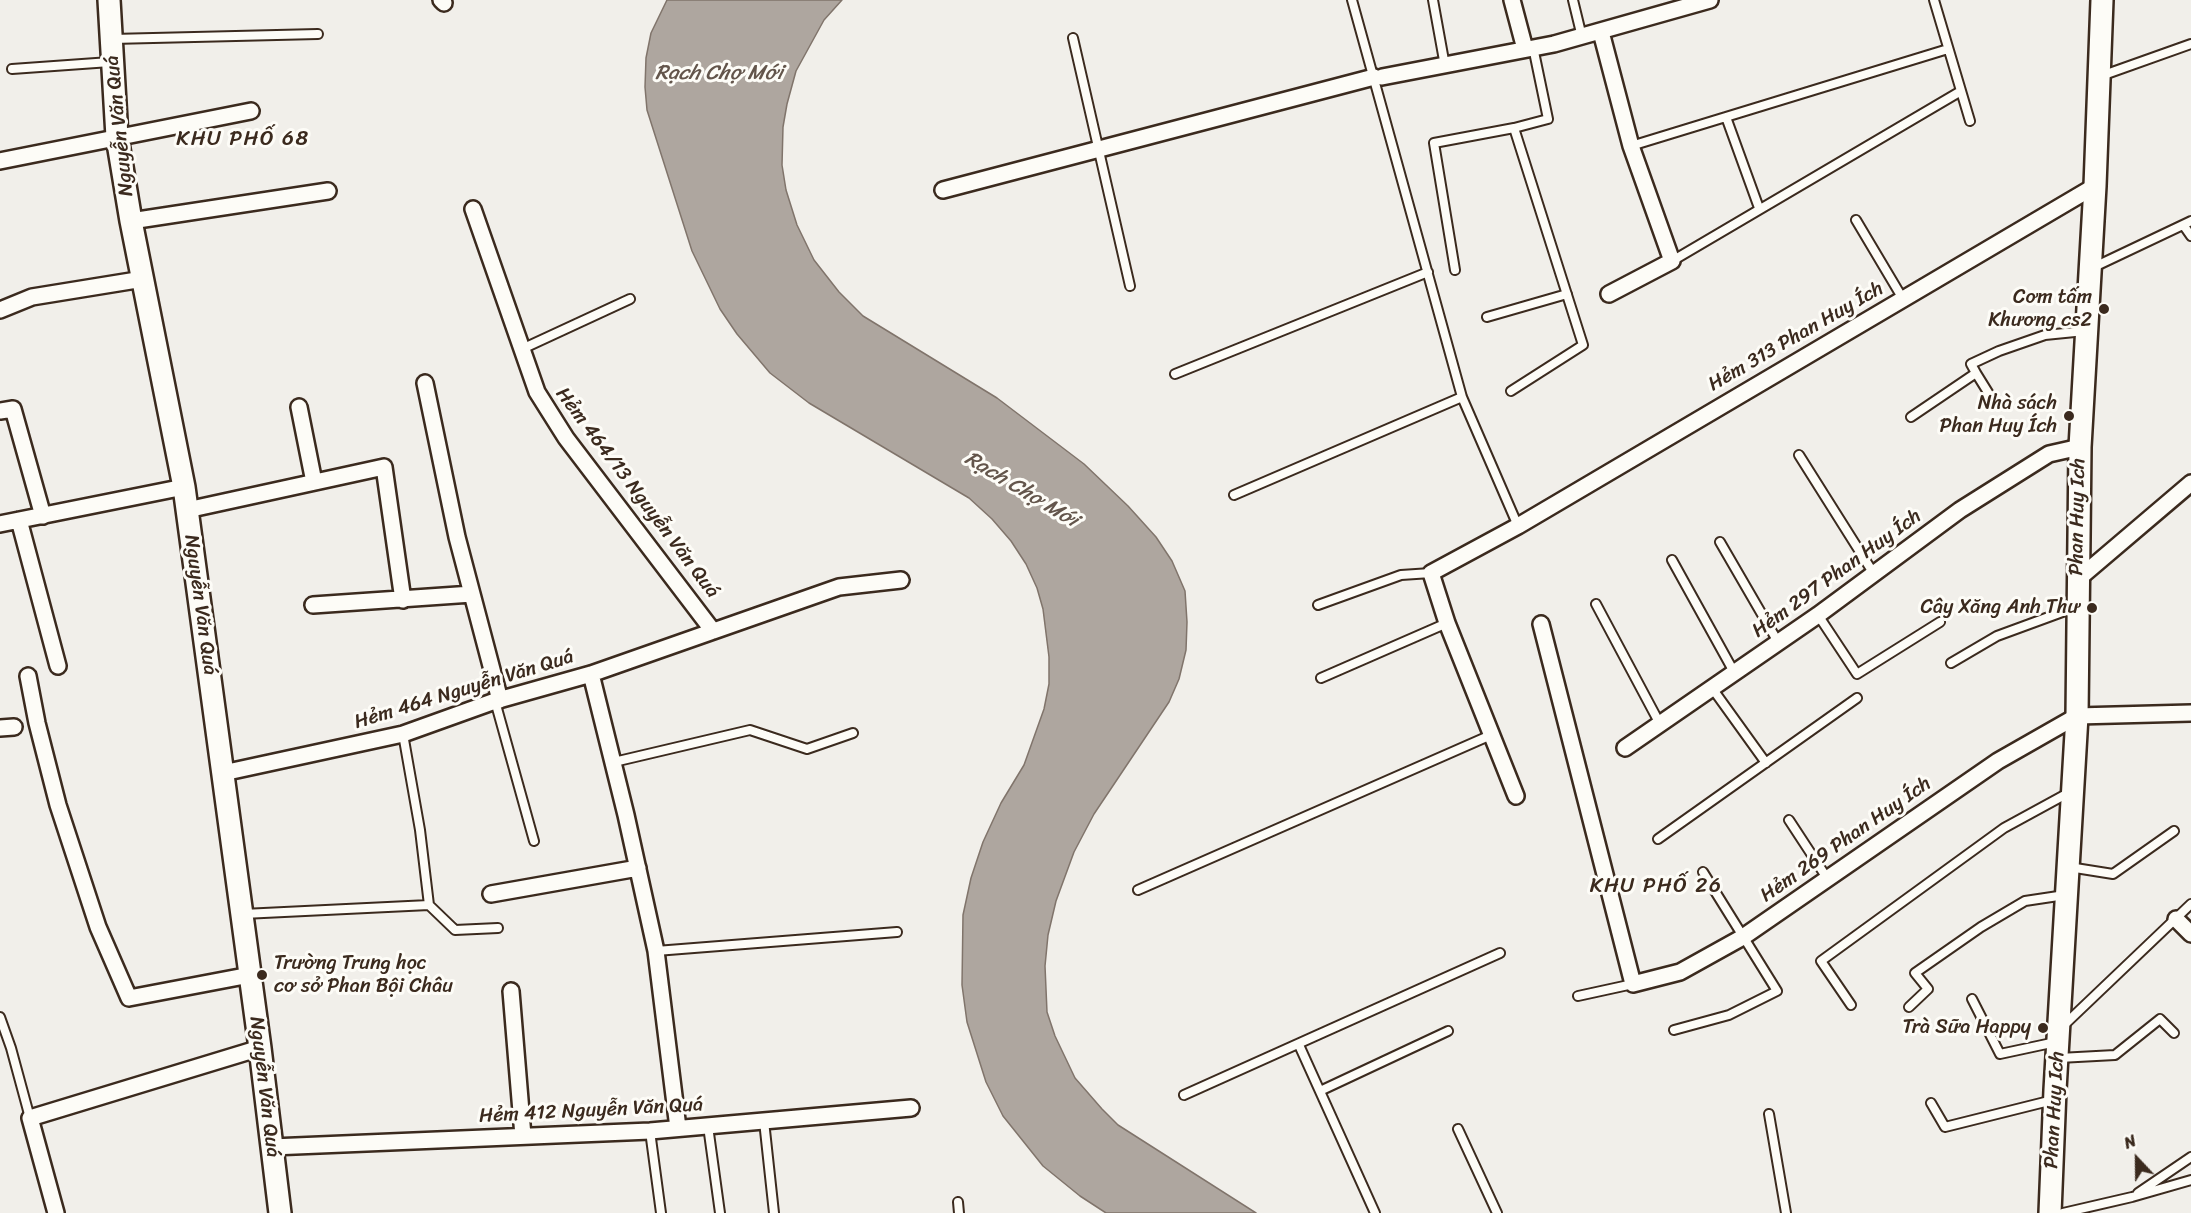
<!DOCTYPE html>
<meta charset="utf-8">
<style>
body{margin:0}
#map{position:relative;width:2191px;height:1213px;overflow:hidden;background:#f1efea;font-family:Sriracha,sans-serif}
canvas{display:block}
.north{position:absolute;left:2107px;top:1129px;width:60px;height:60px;-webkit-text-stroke:4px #fdfcf7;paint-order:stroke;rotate:338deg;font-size:16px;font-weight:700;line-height:24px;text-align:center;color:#3b2a1e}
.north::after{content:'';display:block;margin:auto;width:21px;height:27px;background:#3b2a1e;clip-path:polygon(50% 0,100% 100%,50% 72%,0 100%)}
</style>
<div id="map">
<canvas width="2191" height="1213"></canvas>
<div class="north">N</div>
</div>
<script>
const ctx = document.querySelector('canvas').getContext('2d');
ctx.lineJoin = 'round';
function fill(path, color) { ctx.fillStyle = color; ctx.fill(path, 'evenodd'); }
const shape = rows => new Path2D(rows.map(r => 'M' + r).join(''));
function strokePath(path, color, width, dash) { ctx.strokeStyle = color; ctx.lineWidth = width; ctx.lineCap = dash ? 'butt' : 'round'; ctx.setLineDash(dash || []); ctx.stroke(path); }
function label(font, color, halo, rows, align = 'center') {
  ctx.font = font + ' Sriracha,sans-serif'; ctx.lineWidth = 6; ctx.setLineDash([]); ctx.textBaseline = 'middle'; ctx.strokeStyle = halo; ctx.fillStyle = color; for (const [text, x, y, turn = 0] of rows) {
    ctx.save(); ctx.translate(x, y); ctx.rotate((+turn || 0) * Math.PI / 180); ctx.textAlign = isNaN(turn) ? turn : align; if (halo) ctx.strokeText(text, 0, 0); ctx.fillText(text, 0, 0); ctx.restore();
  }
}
const water = shape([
 [667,0,842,0,824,20,796,71,787,104,783,127,782,165,786,190,797,225,814,260,839,292,863,316,997,398,1084,464,1128,506,1156,537,1172,561,1185,591,1187,622,1186,650,1179,679,1169,702,1094,814,1074,852,1056,901,1048,935,1045,966,1047,1012,1055,1036,1075,1078,1102,1109,1118,1125,1256,1213,1106,1213,1080,1196,1043,1166,1003,1116,986,1082,967,1022,962,985,963,915,971,878,983,842,1001,803,1024,765,1044,709,1049,684,1049,657,1043,609,1037,588,1026,564,1011,541,992,519,969,498,809,403,770,373,737,334,720,309,692,251,647,110,645,87,646,58,651,33,667,0]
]);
fill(water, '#aea69f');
strokePath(water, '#80746b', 1.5);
const lane = shape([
 [1352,0,1462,397,1518,526],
 [1433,0,1445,66],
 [1573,0,1582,37],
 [1934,0,1970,121],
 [1073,38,1130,286],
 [112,39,318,34],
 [12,69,110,62],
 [2101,76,2191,44],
 [1726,117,1759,208],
 [1631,146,1948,49],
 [1856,220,1903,299],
 [2184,226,2191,236],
 [1672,261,1961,91],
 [2092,268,2191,221],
 [1455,270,1434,143,1514,128],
 [1487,317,1567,294],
 [522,349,630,299],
 [1976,373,1989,394],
 [1175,374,1428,272],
 [1511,391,1583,345,1514,128,1548,119,1533,47],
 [1911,417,1976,373,1971,364,1999,351,2045,335,2085,331],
 [1799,455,1874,574],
 [1234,495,1462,397],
 [1720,542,1778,642],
 [1672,560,1734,672],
 [1596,604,1660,724],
 [1318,605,1401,575,1431,573],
 [1818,615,1857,674,1940,622],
 [1951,663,1997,636,2076,607],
 [1321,678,1447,623],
 [1712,688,1766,763],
 [495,701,534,841],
 [403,734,420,830,429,905],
 [614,762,750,730,807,749,853,733],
 [1789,820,1827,878],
 [1658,839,1857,698],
 [2069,867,2113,874,2174,831],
 [1138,890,1491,735],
 [243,914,429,905,455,930,498,928],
 [656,951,897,932],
 [1578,996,1633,984],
 [1972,999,2000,1054,2056,1042],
 [1851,1005,1821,961,2004,828,2070,792],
 [1909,1007,1928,989,1915,973,1981,927,2025,901,2065,895],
 [0,1017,11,1048,30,1118],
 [2062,1027,2191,904],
 [1674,1030,1729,1015,1777,991,1703,872],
 [1299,1045,1375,1213],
 [2059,1058,2115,1055,2160,1019,2174,1033],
 [1320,1091,1448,1031],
 [1184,1095,1500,953],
 [1931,1103,1945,1127,2053,1100],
 [1769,1114,1786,1213],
 [764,1121,774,1213],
 [708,1126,720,1213],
 [1458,1129,1497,1213],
 [650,1131,661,1213],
 [2138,1193,2191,1157],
 [958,1202,959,1213],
 [2063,1213,2132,1197,2191,1180]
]);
const street = shape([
 [441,0,444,3],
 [1512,0,1525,49],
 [1601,32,1631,146,1672,261,1609,294],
 [1382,77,1554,44,1710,0],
 [0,161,251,111],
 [943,190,1374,77],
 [473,209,537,392,566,438,713,631],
 [131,221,328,191],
 [0,310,32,297,143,279],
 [425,383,457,537,500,700],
 [299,407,314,482],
 [0,411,13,409,43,516],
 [187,510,384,467,403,600],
 [19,520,58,666],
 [0,524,184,487],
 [2077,580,2191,483],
 [313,605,472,594],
 [1541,624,1633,984,1680,972,1743,937,1998,761,2077,716,2191,713],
 [591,674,626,815,656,951,678,1128],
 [28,676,37,723,58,805,98,927,129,998,250,975],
 [0,728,14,727],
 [1625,748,1818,615,1960,510,2049,454,2080,447],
 [223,773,403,734,495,701,591,674,839,587,901,580],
 [1516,796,1447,623,1431,573,1518,526,2095,186],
 [491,894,638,868],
 [2176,919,2191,934],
 [511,991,523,1136],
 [272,1147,650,1131,911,1108],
 [56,1213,30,1118,260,1048]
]);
const secondary = shape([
 [109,0,117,137,131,221,184,487,260,1048,280,1213],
 [2050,1213,2055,1090,2077,716,2080,447,2095,186,2102,0]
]);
strokePath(lane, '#3b2a1e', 12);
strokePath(street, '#3b2a1e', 20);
strokePath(secondary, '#3b2a1e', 26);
strokePath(lane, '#fdfcf7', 8);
strokePath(street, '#fdfcf7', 15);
strokePath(secondary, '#fdfcf7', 21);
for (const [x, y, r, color] of [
 [2104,309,6,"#3b2a1e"],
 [2069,416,6,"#3b2a1e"],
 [2092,608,6,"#3b2a1e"],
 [262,975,6,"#3b2a1e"],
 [2043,1028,6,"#3b2a1e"]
]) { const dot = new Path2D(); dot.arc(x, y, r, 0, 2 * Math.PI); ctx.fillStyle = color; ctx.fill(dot); strokePath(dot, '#fdfcf7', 2); }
label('20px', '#3b2a1e', '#fdfcf7', [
 ["Nguyễn Văn Quá",120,126,-96],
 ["Hẻm 313 Phan Huy Ích",1796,337,-30],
 ["Hẻm 464/13 Nguyễn Văn Quá",637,493,53],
 ["Phan Huy Ich",2078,517,-89],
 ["Hẻm 297 Phan Huy Ích",1837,574,-36],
 ["Nguyễn Văn Quá",200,605,82],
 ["Hẻm 464 Nguyễn Văn Quá",464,690,-17],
 ["Hẻm 269 Phan Huy Ích",1846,840,-35],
 ["Nguyễn Văn Quá",264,1087,83],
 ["Phan Huy Ich",2055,1110,-87],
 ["Hẻm 412 Nguyễn Văn Quá",591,1111,-3]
]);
label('20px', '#3b2a1e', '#fdfcf7', [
 ["Cơm tấm",2092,298],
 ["Khương cs2",2092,321],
 ["Nhà sách",2057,404],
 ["Phan Huy Ích",2057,427],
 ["Cây Xăng Anh Thư",2080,608],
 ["Trường Trung học",274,964,"left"],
 ["cơ sở Phan Bội Châu",274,987,"left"],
 ["Trà Sữa Happy",2031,1028]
], 'right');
label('italic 21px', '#63554b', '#fdfcf7', [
 ["Rạch Chợ Mới",719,74],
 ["Rạch Chợ Mới",1021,490,31]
]);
ctx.letterSpacing = '1.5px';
label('21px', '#3b2a1e', '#fdfcf7', [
 ["KHU PHỐ 68",243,140],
 ["KHU PHỐ 26",1656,887]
]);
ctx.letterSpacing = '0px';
</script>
